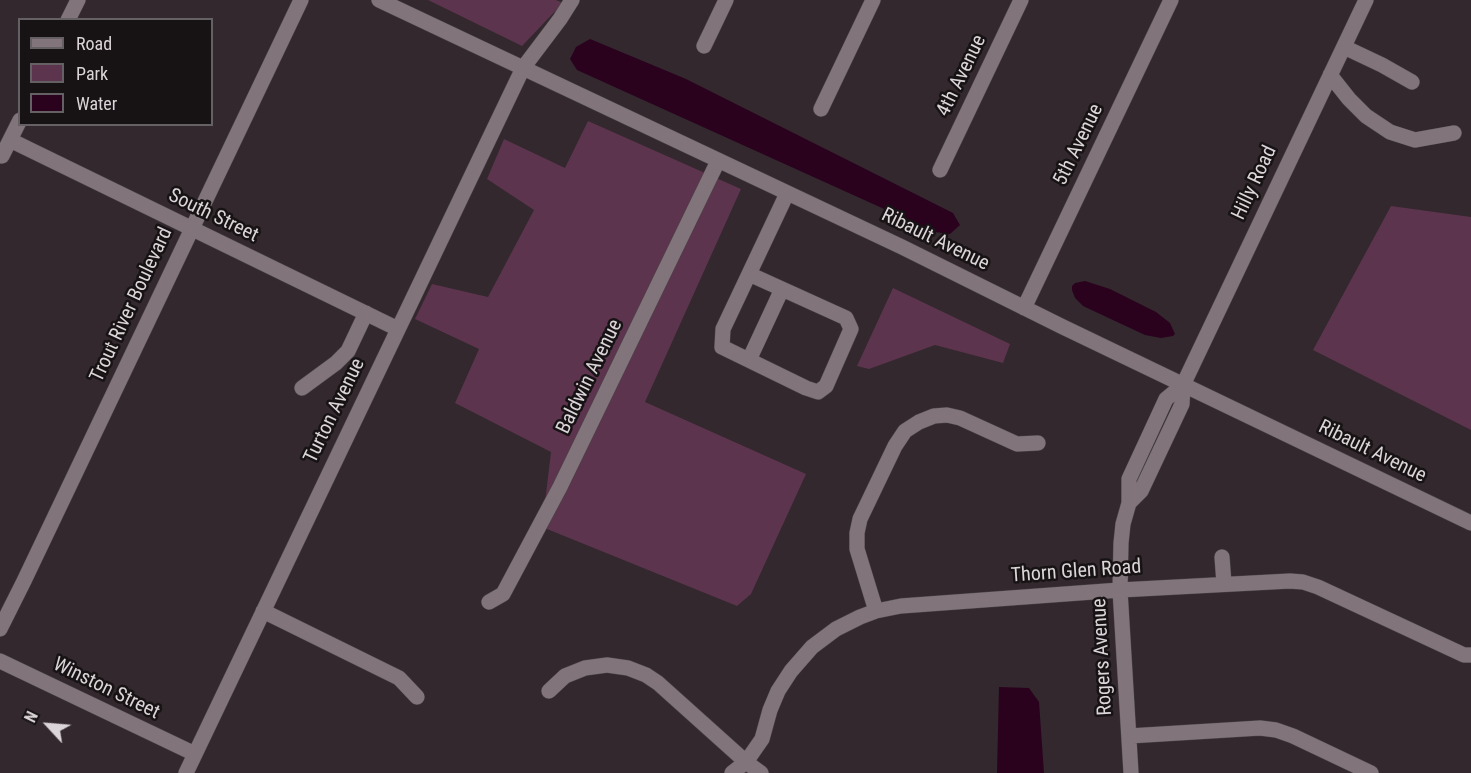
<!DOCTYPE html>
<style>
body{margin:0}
#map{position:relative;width:1471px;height:773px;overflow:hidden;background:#32282e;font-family:"Roboto Condensed",sans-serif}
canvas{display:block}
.legend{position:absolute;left:18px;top:18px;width:195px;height:108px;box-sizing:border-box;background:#171315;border:2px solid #656063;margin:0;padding:8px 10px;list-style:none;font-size:18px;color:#dbd4d8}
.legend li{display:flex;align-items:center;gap:12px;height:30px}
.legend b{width:30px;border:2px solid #656063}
.north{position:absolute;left:18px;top:695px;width:60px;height:60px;-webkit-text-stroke:4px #171315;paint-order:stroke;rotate:296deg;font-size:16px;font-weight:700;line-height:24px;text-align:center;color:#dbd4d8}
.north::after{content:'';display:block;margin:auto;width:21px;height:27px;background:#dbd4d8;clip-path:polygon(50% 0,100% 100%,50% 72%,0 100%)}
</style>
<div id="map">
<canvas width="1471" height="773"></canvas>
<ul class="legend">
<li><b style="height:8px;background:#81757b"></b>Road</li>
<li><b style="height:16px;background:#5d344d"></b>Park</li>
<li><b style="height:16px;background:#2b021e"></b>Water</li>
</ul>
<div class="north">N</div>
</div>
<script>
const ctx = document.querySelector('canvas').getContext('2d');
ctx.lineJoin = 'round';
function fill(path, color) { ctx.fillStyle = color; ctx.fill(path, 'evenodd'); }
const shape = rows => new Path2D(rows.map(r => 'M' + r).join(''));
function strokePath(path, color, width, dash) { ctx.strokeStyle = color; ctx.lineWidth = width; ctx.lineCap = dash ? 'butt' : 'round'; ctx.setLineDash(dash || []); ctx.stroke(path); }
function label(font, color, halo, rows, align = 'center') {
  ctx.font = font + ' "Roboto Condensed",sans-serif'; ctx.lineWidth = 5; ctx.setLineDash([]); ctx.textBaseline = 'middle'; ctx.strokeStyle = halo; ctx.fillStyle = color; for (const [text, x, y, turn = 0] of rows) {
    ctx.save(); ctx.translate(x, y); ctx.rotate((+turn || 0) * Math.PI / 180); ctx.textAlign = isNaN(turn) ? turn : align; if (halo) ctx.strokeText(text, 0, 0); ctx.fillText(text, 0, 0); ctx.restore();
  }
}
fill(shape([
 [428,0,556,0,563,3,522,46],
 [588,121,741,189,645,402,806,474,751,594,737,606,542,527,551,452,455,403,479,349,415,319,432,284,488,297,534,210,487,179,504,139,565,168],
 [1391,206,1471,217,1471,430,1313,350],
 [893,288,1010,344,1003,363,935,345,869,369,857,366]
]), '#5d344d');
fill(shape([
 [590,39,686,79,953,213,960,225,950,234,935,232,577,70,570,59,576,47],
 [1085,281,1110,289,1156,312,1170,323,1175,334,1173,336,1161,338,1145,335,1083,306,1075,298,1072,290,1072,286,1075,283],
 [999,687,1029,688,1039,702,1044,773,997,773]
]), '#2b021e');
const minor = shape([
 [379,0,902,247,1063,327,1471,523],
 [68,20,78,0],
 [704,46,726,0],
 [1344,47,1382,65,1412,82],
 [1330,75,1349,99,1366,116,1390,132,1415,140,1454,133],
 [821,109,873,0],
 [10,140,398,329],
 [2,156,20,120],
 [940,170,1021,0],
 [749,274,846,318,851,329,826,386,818,392,806,388,722,347,723,329,749,274,783,202,787,193],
 [1024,308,1171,0],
 [749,360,782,289],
 [302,388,336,363,348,351,366,313],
 [1129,503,1141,491,1182,404,1183,385,1366,0],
 [1222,557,1224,584],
 [489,602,503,594,560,487,718,161],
 [263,611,399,678,417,697],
 [876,611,857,549,857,533,860,519,895,446,905,431,919,422,934,416,947,415,960,418,1017,444,1038,443],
 [0,629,24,581,301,0],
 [0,661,195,754],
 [549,691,565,676,585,668,607,665,628,668,646,675,658,683,746,762,761,773],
 [1129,736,1260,728,1276,730,1293,736,1371,773],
 [186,773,523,68,560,19,572,0],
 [732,773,746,762,762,739,770,710,778,691,791,671,812,647,836,629,860,617,876,611,901,606,1120,590,1290,581,1303,582,1318,587,1464,655,1471,655],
 [1131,773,1120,590,1121,543,1123,524,1129,503,1129,479,1166,399,1183,385]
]);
strokePath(minor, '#4b4448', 16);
strokePath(minor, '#81757b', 15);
label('20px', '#dbd4d8', '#171315', [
 ["4th Avenue",962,76,-64],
 ["5th Avenue",1079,145,-64],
 ["Hilly Road",1255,183,-65],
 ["South Street",213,216,26],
 ["Ribault Avenue",935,240,26],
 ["Trout River Boulevard",132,305,-65],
 ["Baldwin Avenue",590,377,-64],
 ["Turton Avenue",335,411,-64],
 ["Ribault Avenue",1372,452,26],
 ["Thorn Glen Road",1076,572,-4],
 ["Rogers Avenue",1103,657,-93],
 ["Winston Street",106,689,26]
]);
</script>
